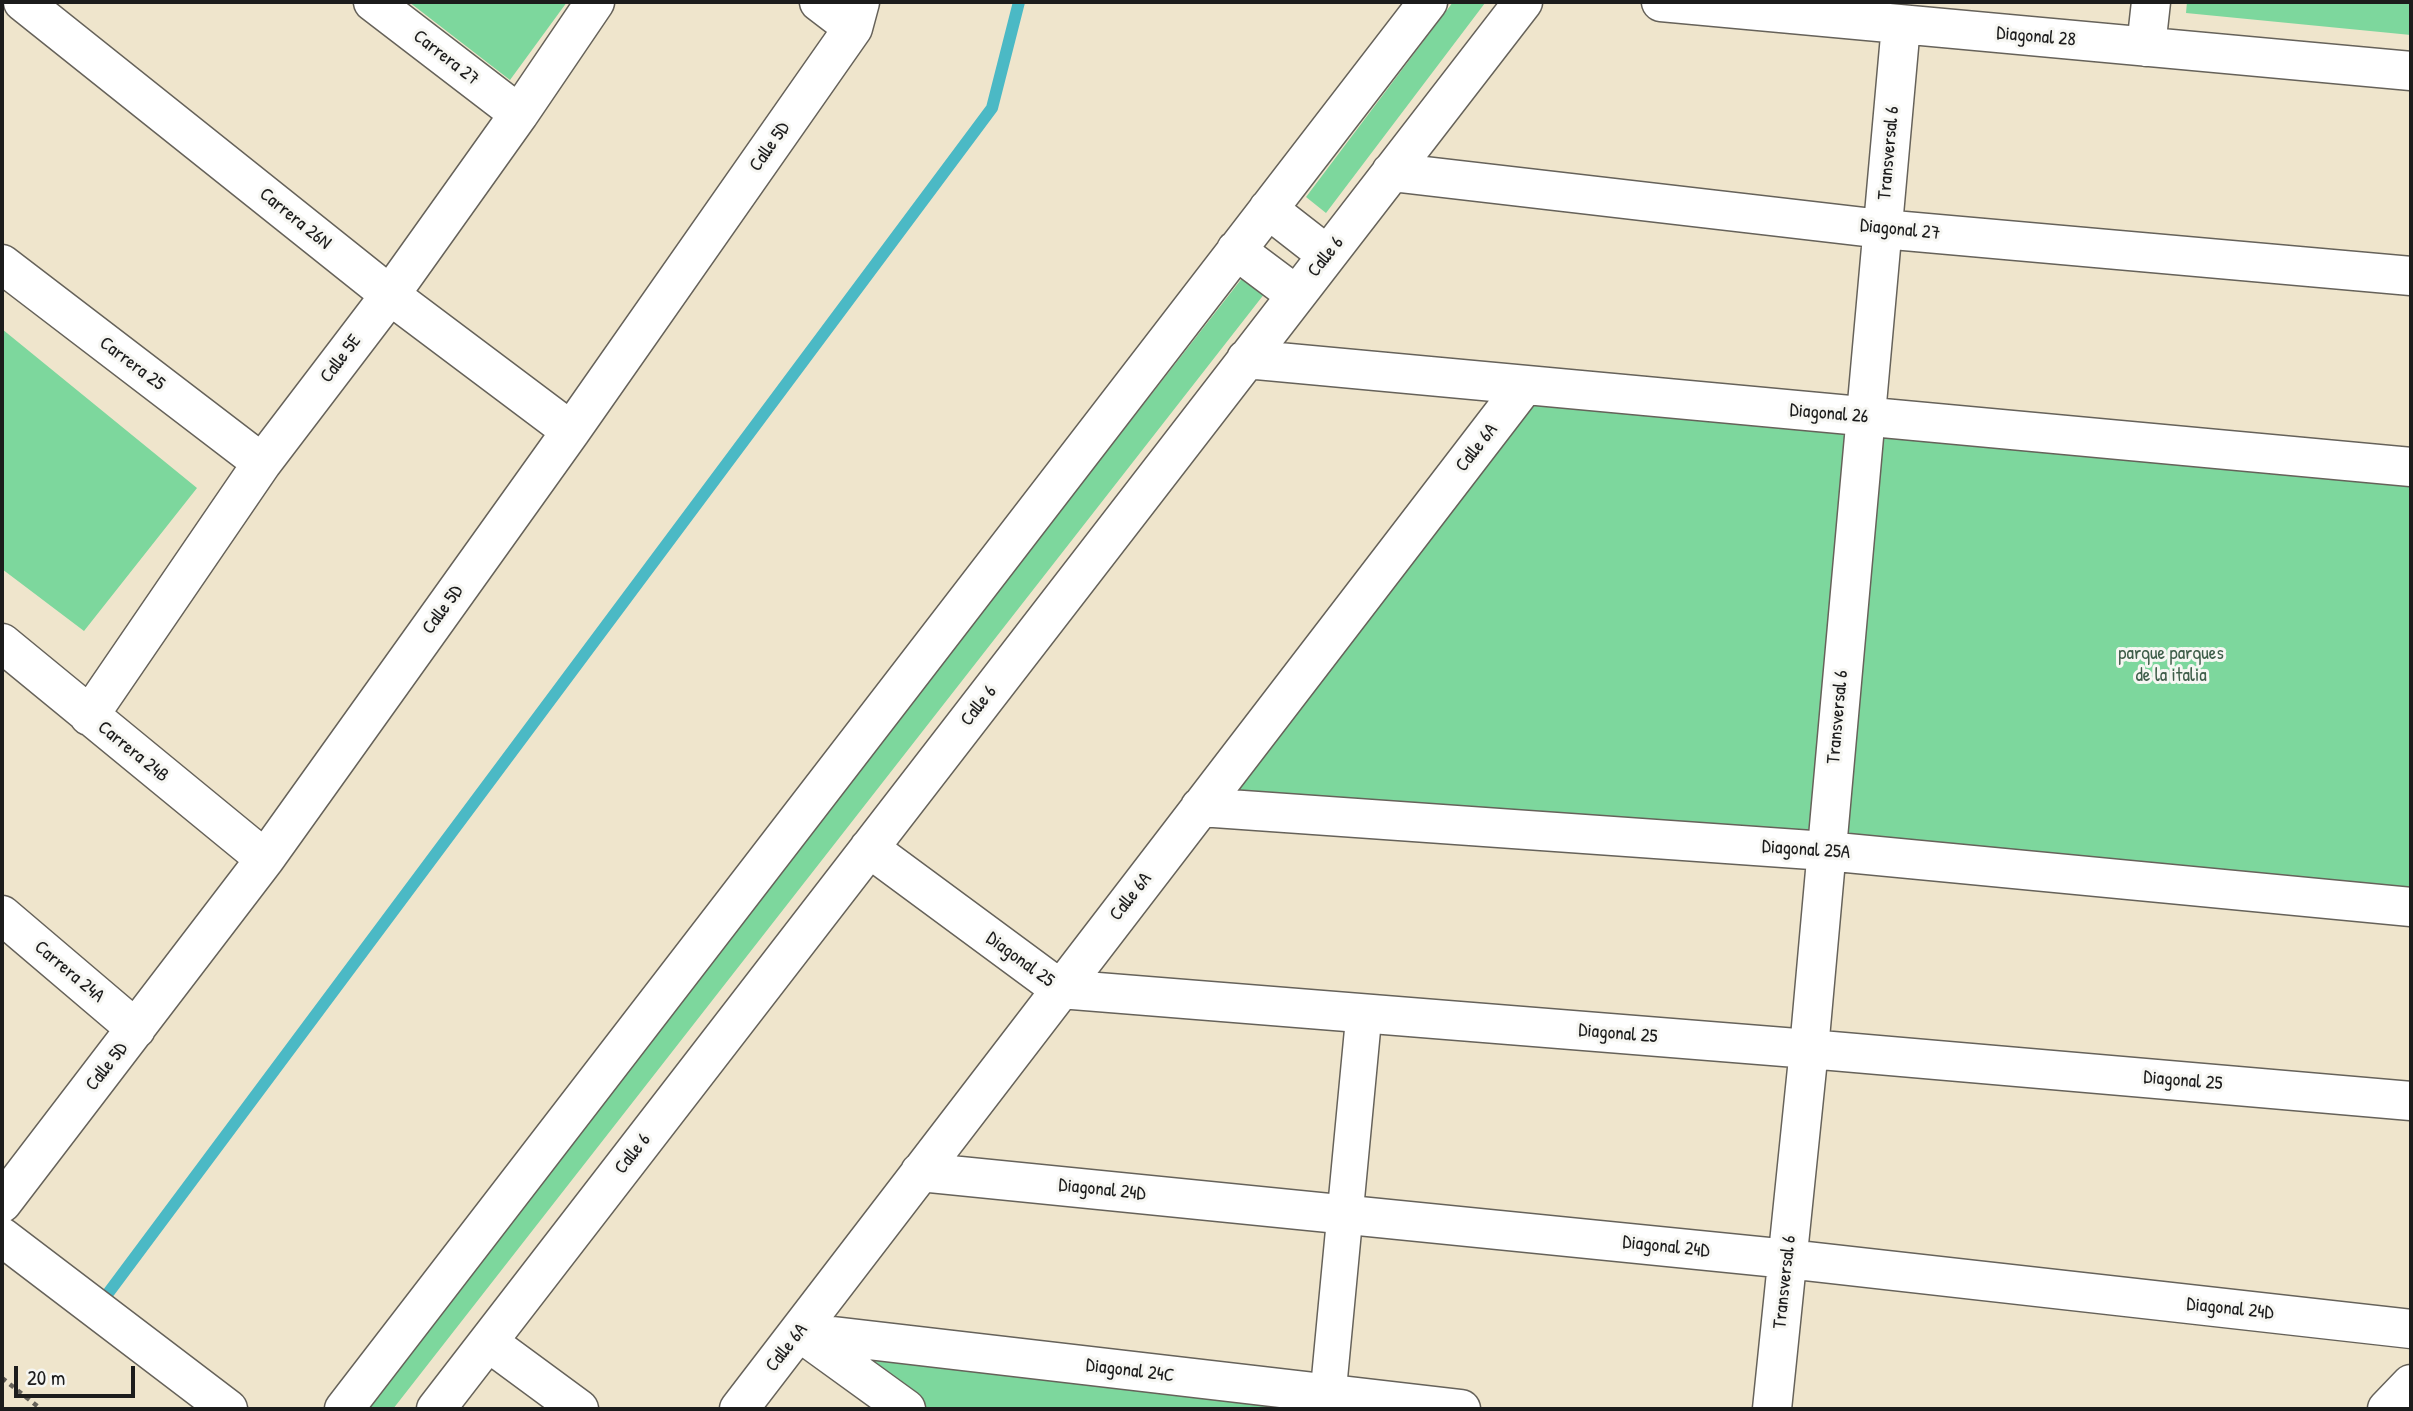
<!DOCTYPE html>
<style>
body{margin:0}
#map{position:relative;width:2413px;height:1411px;overflow:hidden;background:#efe5cc;font-family:"Patrick Hand",sans-serif}
canvas{display:block}
.frame{position:absolute;inset:0;border:4px solid #1c1c1c;pointer-events:none}
.scale{position:absolute;left:14px;top:1366px;width:121px;height:32px;box-sizing:border-box;border:4px solid #1c1c1c;border-top:0;padding-left:9px;font-size:21px;line-height:24px;white-space:nowrap;color:#1c1c1c;-webkit-text-stroke:5px #f6f6f2;paint-order:stroke}
</style>
<div id="map">
<canvas width="2413" height="1411"></canvas>
<div class="frame"></div>
<div class="scale">20 m</div>
</div>
<script>
const ctx = document.querySelector('canvas').getContext('2d');
ctx.lineJoin = 'round';
function fill(path, color) { ctx.fillStyle = color; ctx.fill(path, 'evenodd'); }
const shape = rows => new Path2D(rows.map(r => 'M' + r).join(''));
function strokePath(path, color, width, dash) { ctx.strokeStyle = color; ctx.lineWidth = width; ctx.lineCap = dash ? 'butt' : 'round'; ctx.setLineDash(dash || []); ctx.stroke(path); }
function label(font, color, halo, rows, align = 'center') {
  ctx.font = font + ' "Patrick Hand",sans-serif'; ctx.lineWidth = 6; ctx.setLineDash([]); ctx.textBaseline = 'middle'; ctx.strokeStyle = halo; ctx.fillStyle = color; for (const [text, x, y, turn = 0] of rows) {
    ctx.save(); ctx.translate(x, y); ctx.rotate((+turn || 0) * Math.PI / 180); ctx.textAlign = isNaN(turn) ? turn : align; if (halo) ctx.strokeText(text, 0, 0); ctx.fillText(text, 0, 0); ctx.restore();
  }
}
fill(shape([
 [409,2,567,2,510,80],
 [1453,2,1485,3,1326,213,1306,197],
 [2187,2,2411,2,2411,35,2186,13],
 [1243,277,1265,293,393,1409,359,1409],
 [2,329,197,488,84,631,2,569],
 [1524,386,2411,467,2411,907,1200,807],
 [799,1332,1456,1409,906,1409]
]), '#7dd79d');
strokePath(shape([
 [109,1292,992,108,1019,2]
]), '#4bb9c5', 12);
const pedestrian = shape([
 [1328,1394,1364,1014]
]);
const minor = shape([
 [23,2,390,295,571,431],
 [373,2,519,114],
 [819,2,853,28],
 [1661,2,2411,71],
 [2146,47,2151,2],
 [1391,172,1882,229,2411,276],
 [1268,209,1327,255],
 [1236,250,1296,295],
 [2,264,262,463],
 [1246,359,2411,467],
 [2,643,265,859],
 [89,716,262,463,390,295,519,114,595,2],
 [1200,807,1826,851,2411,907],
 [869,848,1060,989,1809,1049,2411,1101],
 [2,915,136,1029],
 [920,1172,1788,1259,2411,1329],
 [2,1203,265,859,571,431,853,28,860,2],
 [799,1332,1461,1409],
 [801,1333,906,1409],
 [488,1342,579,1409],
 [344,1409,1428,2],
 [436,1409,1523,2],
 [739,1409,1524,386],
 [1772,1409,1809,1049,1901,25],
 [2387,1409,2411,1384]
]);
const tertiary = shape([
 [2,1237,228,1409]
]);
strokePath(pedestrian, '#66625a', 38);
strokePath(minor, '#66625a', 41);
strokePath(tertiary, '#66625a', 41);
strokePath(shape([
 [2,1378,41,1409]
]), '#66625a', 4.5, [5, 5]);
strokePath(pedestrian, '#fff', 35);
strokePath(minor, '#fff', 38);
strokePath(tertiary, '#fff', 38);
label('19px', '#1c1c1c', '#f6f6f2', [
 ["Diagonal 28",2036,37,5],
 ["Carrera 27",446,58,38],
 ["Calle 5D",770,147,-55],
 ["Transversal 6",1889,153,-85],
 ["Carrera 26N",295,219,39],
 ["Diagonal 27",1900,230,6],
 ["Calle 6",1326,257,-52],
 ["Calle 5E",341,359,-53],
 ["Carrera 25",132,364,37],
 ["Diagonal 26",1829,414,5],
 ["Calle 6A",1477,448,-52],
 ["Calle 5D",443,610,-54],
 ["Calle 6",979,706,-52],
 ["Transversal 6",1838,717,-85],
 ["Carrera 24B",133,752,39],
 ["Diagonal 25A",1806,850,4],
 ["Calle 6A",1131,897,-52],
 ["Diagonal 25",1020,960,36],
 ["Carrera 24A",69,972,40],
 ["Diagonal 25",1618,1034,5],
 ["Calle 5D",107,1067,-52],
 ["Diagonal 25",2183,1081,5],
 ["Calle 6",633,1154,-52],
 ["Diagonal 24D",1102,1190,6],
 ["Diagonal 24D",1666,1247,6],
 ["Transversal 6",1785,1282,-84],
 ["Diagonal 24D",2230,1309,6],
 ["Calle 6A",787,1348,-52],
 ["Diagonal 24C",1130,1371,7]
]);
label('19px', '#3e5d49', '#f6f6f2', [
 ["parque parques",2171,654],
 ["de la italia",2171,676]
]);
</script>
